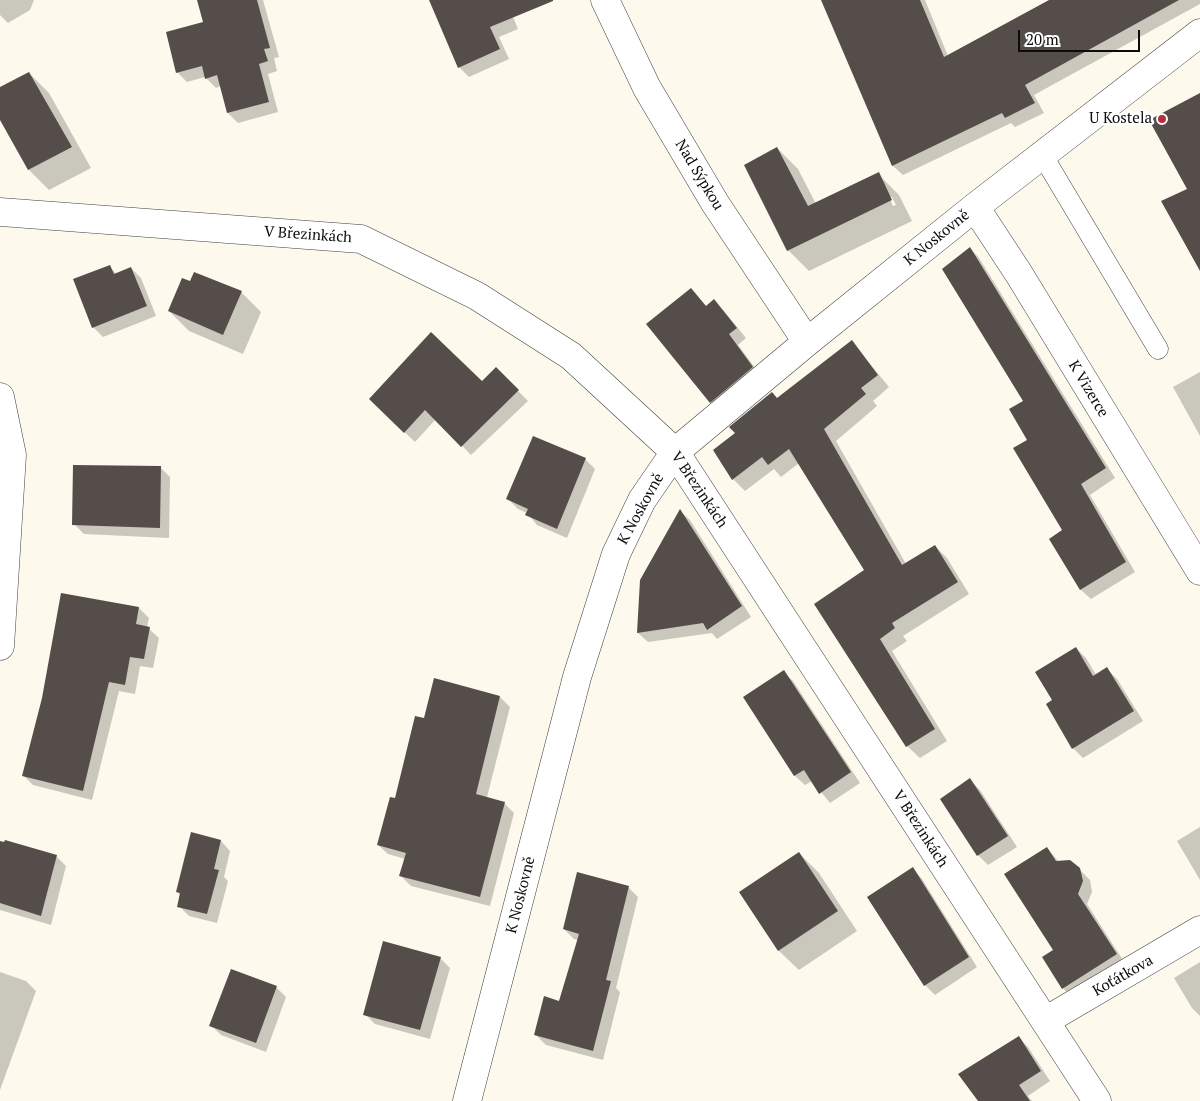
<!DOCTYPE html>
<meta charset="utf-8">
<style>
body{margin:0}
#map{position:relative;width:1200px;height:1101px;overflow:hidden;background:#fdf9ed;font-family:"PT Serif",serif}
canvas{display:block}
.scale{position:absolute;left:1018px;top:30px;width:122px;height:22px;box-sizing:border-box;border:2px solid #0c0c0c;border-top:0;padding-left:6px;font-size:15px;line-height:18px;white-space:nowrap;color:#0c0c0c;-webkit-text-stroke:4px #fff;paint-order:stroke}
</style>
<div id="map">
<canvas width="1200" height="1101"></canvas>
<div class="scale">20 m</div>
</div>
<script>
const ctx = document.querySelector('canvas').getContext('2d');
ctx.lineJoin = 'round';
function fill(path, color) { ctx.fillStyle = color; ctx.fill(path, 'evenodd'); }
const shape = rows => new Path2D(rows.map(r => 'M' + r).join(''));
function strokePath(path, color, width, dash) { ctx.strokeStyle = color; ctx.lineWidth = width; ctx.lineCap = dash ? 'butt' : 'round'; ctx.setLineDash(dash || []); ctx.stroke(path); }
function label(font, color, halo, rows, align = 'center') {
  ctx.font = font + ' "PT Serif",serif'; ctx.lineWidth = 5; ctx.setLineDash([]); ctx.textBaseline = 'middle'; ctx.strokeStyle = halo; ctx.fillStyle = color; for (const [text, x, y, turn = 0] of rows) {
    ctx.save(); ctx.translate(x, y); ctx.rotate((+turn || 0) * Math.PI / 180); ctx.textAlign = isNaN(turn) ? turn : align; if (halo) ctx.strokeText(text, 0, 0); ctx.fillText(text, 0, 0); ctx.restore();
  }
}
fill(shape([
 [0,0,34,0,30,10,8,23,0,15],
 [198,0,263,0,279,57,274,58,277,71,268,74,278,112,238,123,228,113,221,86,216,88,205,77,187,82,177,72,204,23],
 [433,0,506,0,518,29,499,37,509,59,469,77,459,67],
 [823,0,925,0,948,56,1052,0,1200,0,1200,4,1034,95,1044,113,1015,127,1011,123,903,175,893,166],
 [29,73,49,93,91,168,49,190,29,170,0,118,0,89],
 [777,148,798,169,816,204,878,174,899,195,912,221,809,271,788,250],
 [889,197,892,197,896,205,893,206],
 [970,248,979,258,1115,478,1090,495,1135,572,1091,599,1081,590,1050,539,1063,531,1028,440,1024,401],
 [109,267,117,274,131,268,141,278,156,316,103,337,93,327],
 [191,282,241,292,261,312,243,354,189,331,169,311],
 [691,290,707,307,714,301,724,311,746,338,738,345,762,377,720,412,711,402],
 [852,342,889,387,873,401,877,406,836,441,906,564,935,546,947,558,969,594,903,636,907,641,892,651,947,741,920,758,907,746,816,604,866,571,799,463,781,477,774,469,745,491,733,479,715,450],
 [496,369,528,401,471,455,436,419,415,442,380,409,482,383],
 [1200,372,1200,436,1173,387],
 [585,459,595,469,567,538,537,525,527,513,518,509,508,499],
 [160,467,170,477,169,538,84,534,74,524],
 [680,511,690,520,751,617,717,639,712,633,648,642,638,633],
 [62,594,139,608,149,618,147,627,159,638,153,668,140,666,135,694,119,691,92,800,33,785,23,775,43,699],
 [1076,648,1086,658,1096,675,1107,669,1117,679,1143,721,1083,758,1073,748,1054,700],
 [783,672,793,681,860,783,830,803,812,781,805,785,795,776,745,698],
 [500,697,510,707,487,797,504,803,514,813,490,906,411,886,401,876,405,859,388,854,378,845,425,720],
 [970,780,980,790,1017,847,988,865,978,855],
 [1200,827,1200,880,1177,841],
 [221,841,230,851,224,877,228,881,217,923,189,916,179,906,181,896,177,892],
 [1047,848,1059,862,1079,869,1090,880,1092,892,1087,904,1126,965,1072,998,1063,988,1055,950],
 [799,853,819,873,857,931,799,970,779,951,740,893],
 [57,857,66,866,51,925,0,910,0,861],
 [913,869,922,879,977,967,935,995,925,985],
 [628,887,638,897,616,988,620,992,603,1060,546,1045,536,1035,559,1002,578,940,574,939,564,929],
 [440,958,450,968,430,1039,375,1024,365,1014],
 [1200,962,1200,1016,1192,1008,1174,978],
 [0,972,26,981,36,991,0,1090],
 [276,987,286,997,266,1052,221,1035,211,1025],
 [1018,1037,1028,1047,1050,1081,1028,1096,1032,1101,980,1101]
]), '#0003');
fill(shape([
 [197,0,257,0,270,48,264,49,268,61,259,64,269,102,227,113,217,75,205,79,202,66,176,73,166,32,203,22],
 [429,0,553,0,553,1,490,27,500,49,458,68],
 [821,0,920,0,944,57,1049,0,1179,0,1025,85,1035,103,1005,118,1002,113,892,166],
 [29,72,72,147,28,170,0,120,0,87],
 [1200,93,1200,271,1161,201,1187,189,1149,120],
 [777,147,808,206,879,172,892,200,787,251,744,165],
 [970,247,1106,468,1081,484,1126,562,1080,590,1049,539,1062,530,1013,448,1027,440,1009,409,1023,401,942,269],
 [110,265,114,274,131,267,147,306,92,328,73,279],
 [194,272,242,291,223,335,168,311,182,278,190,281],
 [691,288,706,306,714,299,737,328,729,334,753,367,710,403,646,324],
 [431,332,482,381,496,367,519,390,461,447,425,410,404,433,369,399],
 [852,340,878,375,861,388,866,394,824,429,902,565,935,545,958,582,892,623,895,628,880,639,935,729,906,747,814,604,864,570,789,449,768,465,762,457,732,480,713,450,735,433,729,427,772,392,777,398],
 [533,436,586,458,557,529,525,515,528,509,506,499],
 [73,465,161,466,160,528,72,525],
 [680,509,742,606,707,630,703,623,637,633,640,580],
 [61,593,139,607,136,624,150,627,144,659,130,657,125,685,109,682,83,791,22,776,42,698],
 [1076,647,1093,676,1107,667,1134,711,1072,749,1046,704,1052,700,1035,672],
 [784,670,851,772,819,794,804,770,794,776,743,697],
 [434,678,500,696,476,794,505,802,480,897,399,876,406,853,377,845,390,797,395,798,415,716,424,718],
 [970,778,1008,836,977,856,940,799],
 [191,832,221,840,214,869,219,870,207,914,177,907,180,893,176,892],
 [5,840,57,855,41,916,0,903,0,841,4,842],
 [1047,847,1056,861,1070,860,1080,868,1083,881,1078,894,1117,954,1062,989,1042,957,1053,950,1004,874],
 [799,852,838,911,778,951,739,892],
 [913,867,969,957,924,986,867,897],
 [577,872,629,886,606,980,611,981,593,1051,534,1035,544,996,559,1001,579,934,563,929],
 [383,941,441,957,420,1030,363,1015],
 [231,969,277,986,256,1043,209,1026],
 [1019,1036,1041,1071,1019,1085,1030,1101,978,1101,958,1074]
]), '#544d4a');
const lane = shape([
 [1043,156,1158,349]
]);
const street = shape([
 [605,0,647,88,715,203,807,342],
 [975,207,1019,274,1200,571],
 [0,212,361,239,477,296,571,356,675,452,1097,1101],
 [0,397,12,455,0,646],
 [1045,1021,1200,930],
 [467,1101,577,677,616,554,642,500,675,452,807,342,975,207,1200,33]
]);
strokePath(lane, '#3f3f3f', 21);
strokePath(street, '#3f3f3f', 29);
strokePath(lane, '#fff', 20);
strokePath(street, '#fff', 28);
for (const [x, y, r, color] of [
 [1162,119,5,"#af313e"]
]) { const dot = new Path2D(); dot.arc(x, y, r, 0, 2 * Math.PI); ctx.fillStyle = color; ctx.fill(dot); strokePath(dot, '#fff', 2); }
label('15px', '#0c0c0c', '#fff', [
 ["U Kostela",1152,119]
], 'right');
label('15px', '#0c0c0c', '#fff', [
 ["Nad Sýpkou",699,175,59],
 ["V Březinkách",308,235,4],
 ["K Noskovně",937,238,-39],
 ["K Vizerce",1088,389,59],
 ["V Březinkách",699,490,56],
 ["K Noskovně",641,509,-61],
 ["V Březinkách",920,829,57],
 ["K Noskovně",521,895,-76],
 ["Koťátkova",1123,976,-30]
]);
</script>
